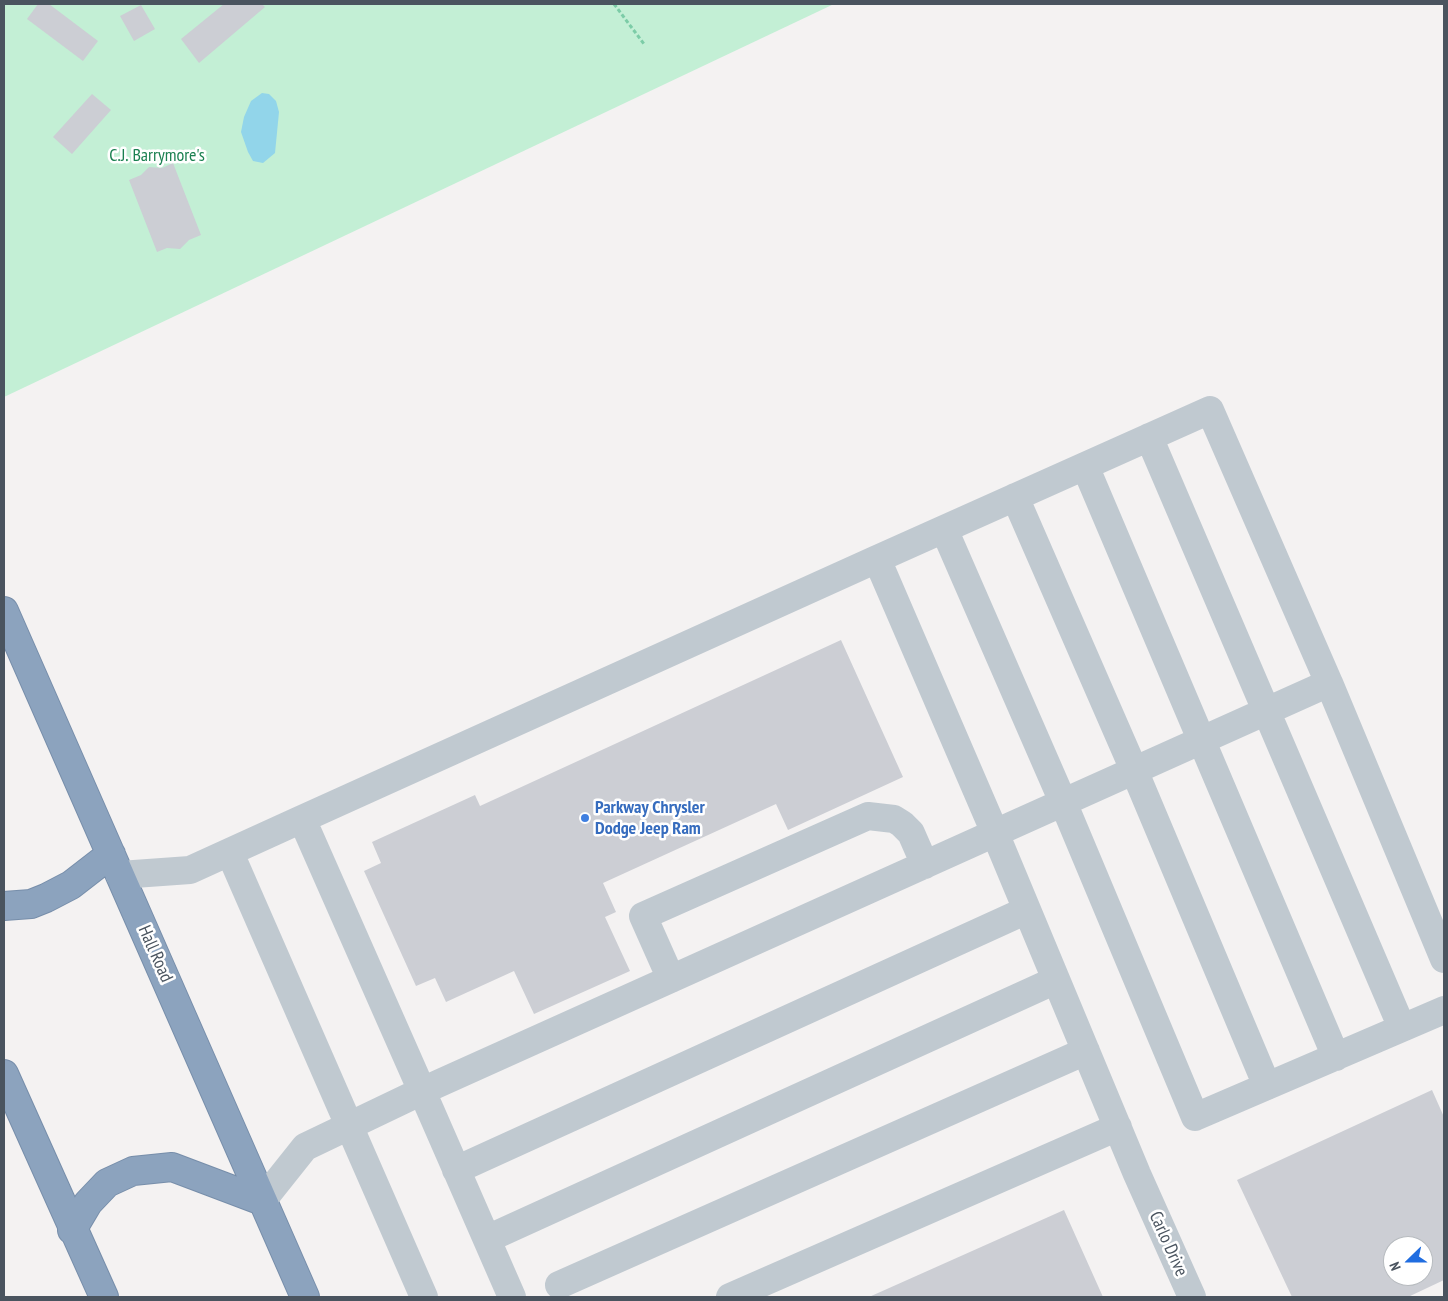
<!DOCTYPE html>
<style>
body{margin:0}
#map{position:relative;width:1448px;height:1301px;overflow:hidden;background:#f4f2f2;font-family:"PT Sans Narrow",sans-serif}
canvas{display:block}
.frame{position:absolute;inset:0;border:5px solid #4a545f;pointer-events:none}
.north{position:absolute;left:1383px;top:1236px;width:50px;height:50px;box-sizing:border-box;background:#fff;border:1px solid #b7bbbf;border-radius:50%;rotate:248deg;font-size:14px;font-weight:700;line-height:20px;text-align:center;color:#4a545f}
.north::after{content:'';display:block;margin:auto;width:18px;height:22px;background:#206de0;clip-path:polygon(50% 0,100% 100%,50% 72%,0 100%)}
</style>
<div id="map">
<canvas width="1448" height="1301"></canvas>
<div class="frame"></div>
<div class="north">N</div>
</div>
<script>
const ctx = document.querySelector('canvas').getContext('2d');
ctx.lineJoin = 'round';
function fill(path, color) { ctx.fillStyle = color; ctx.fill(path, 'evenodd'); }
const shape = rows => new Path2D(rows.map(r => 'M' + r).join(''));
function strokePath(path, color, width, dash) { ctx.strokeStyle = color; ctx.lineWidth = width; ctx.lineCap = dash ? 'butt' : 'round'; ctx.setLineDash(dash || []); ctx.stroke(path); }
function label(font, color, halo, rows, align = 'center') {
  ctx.font = font + ' "PT Sans Narrow",sans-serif'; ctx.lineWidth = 5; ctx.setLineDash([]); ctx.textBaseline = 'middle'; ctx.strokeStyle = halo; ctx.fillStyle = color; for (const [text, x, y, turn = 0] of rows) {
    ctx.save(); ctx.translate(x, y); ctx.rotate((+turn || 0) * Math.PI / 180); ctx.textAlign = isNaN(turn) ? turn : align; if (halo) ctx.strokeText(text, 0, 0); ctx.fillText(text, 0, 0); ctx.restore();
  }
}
fill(shape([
 [4,4,834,4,4,397]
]), '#c3efd5');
fill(shape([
 [262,93,269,94,276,101,279,112,275,153,263,163,253,161,248,152,241,132,244,117,251,101]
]), '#92d5ea');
fill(shape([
 [38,4,49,4,98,41,83,61,27,19],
 [224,4,262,4,265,7,199,63,181,39],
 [141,5,155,29,134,41,120,16],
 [92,94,111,110,72,154,53,137],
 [173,163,201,235,189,240,180,249,167,248,157,252,129,180,141,175,149,167,162,168],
 [841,640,903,777,788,830,776,804,603,883,616,912,605,917,630,971,534,1014,514,971,446,1002,435,978,416,986,364,871,381,863,372,842,475,795,480,806],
 [1432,1090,1444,1117,1444,1280,1408,1297,1292,1297,1237,1180],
 [1393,1246,1423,1246,1423,1276,1393,1276],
 [1064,1210,1103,1297,869,1297]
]), '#ccced4');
const highway = shape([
 [4,611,305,1297],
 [4,906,31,904,46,898,71,885,111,854],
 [4,1074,104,1297],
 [72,1230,88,1203,107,1183,133,1171,172,1167,262,1201]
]);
strokePath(highway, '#778eaa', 30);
strokePath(shape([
 [614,4,644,44]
]), '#7ccca7', 3, [4, 2.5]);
strokePath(shape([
 [1149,437,1402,1028],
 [1085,466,1336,1057],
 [1015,497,1134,770,1267,1086],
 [944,529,1063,802,1195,1117,1444,1010],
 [1329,683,1444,959],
 [302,819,877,559,995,833,1329,683,1210,410,877,559],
 [230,853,424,1297],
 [120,875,190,870,302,819,422,1091,305,1147,262,1201],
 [671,979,643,916,868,816,894,819,902,824,911,833,925,865],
 [456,1170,1027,910],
 [487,1239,1056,980],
 [559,1285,1086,1051],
 [512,1297,422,1091,995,833,1137,1174,1192,1297],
 [730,1297,1118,1127]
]), '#c0c9d0', 28);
strokePath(highway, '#8ca3be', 28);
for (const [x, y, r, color] of [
 [585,818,5,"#3f7fe0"]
]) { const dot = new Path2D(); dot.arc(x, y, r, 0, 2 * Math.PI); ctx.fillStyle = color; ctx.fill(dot); strokePath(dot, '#fff', 2); }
label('18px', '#1b8051', '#fff', [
 ["C.J. Barrymore's",157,156]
]);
label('bold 18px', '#366cbe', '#fff', [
 ["Parkway Chrysler",595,808],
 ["Dodge Jeep Ram",595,829]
], 'left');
label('18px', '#4a545f', '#fff', [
 ["Hall Road",155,954,66],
 ["Carlo Drive",1168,1244,66]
]);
</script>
